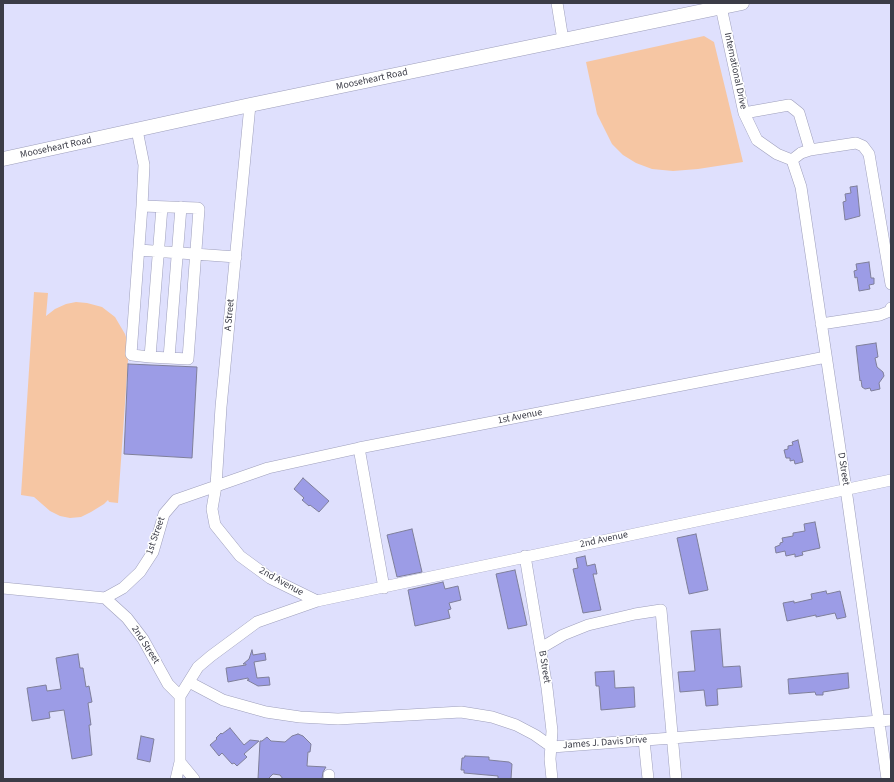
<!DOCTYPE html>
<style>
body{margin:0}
#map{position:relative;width:894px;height:782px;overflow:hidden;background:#dfe0fd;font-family:"Source Sans 3",sans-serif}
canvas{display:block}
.frame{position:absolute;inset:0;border:4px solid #3b3c47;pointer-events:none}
</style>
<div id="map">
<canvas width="894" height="782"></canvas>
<div class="frame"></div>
</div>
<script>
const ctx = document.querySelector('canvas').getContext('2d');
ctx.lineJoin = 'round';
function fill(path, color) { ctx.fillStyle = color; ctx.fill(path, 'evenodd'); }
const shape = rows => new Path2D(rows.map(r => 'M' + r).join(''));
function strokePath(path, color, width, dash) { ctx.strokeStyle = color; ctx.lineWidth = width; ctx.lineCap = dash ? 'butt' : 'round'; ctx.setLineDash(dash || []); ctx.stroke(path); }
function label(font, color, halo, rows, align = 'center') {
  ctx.font = font + ' "Source Sans 3",sans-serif'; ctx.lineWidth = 3; ctx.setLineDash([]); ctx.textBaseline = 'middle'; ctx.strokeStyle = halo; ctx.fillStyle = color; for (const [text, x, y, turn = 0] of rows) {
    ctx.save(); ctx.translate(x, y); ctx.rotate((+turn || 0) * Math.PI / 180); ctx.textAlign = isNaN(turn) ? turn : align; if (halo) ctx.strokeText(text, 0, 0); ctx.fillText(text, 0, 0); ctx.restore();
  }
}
fill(shape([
 [704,36,714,42,743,162,698,169,673,171,652,169,636,163,623,155,612,144,597,114,586,62],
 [34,292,48,293,46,316,55,309,66,304,76,302,87,303,102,307,115,317,125,334,129,346,118,503,109,502,108,500,104,504,91,512,81,517,70,518,60,516,50,511,34,497,21,495]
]), '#f6c6a3');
const building = shape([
 [857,186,860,216,845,220,843,202,846,201,845,194,851,193,850,187,857,186],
 [869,262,871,278,874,278,874,284,869,285,870,289,859,291,857,277,855,278,854,271,857,270,856,264,869,262],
 [876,343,878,357,875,358,877,367,883,372,884,376,879,383,880,389,871,391,870,388,865,389,862,387,861,380,860,381,856,346,876,343],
 [128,364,197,367,192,458,124,454,128,364],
 [798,440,803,462,795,464,794,460,790,461,790,458,786,458,784,450,788,449,788,446,793,445,792,442,798,440],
 [303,478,329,501,319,512,310,505,309,506,302,500,304,498,294,489,303,478],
 [815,522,820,548,802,552,803,555,795,557,795,554,786,556,785,551,776,553,775,547,780,545,780,543,783,542,782,538,793,536,793,533,805,531,804,524,815,522],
 [412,529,422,572,397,577,387,535,412,529],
 [696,534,708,590,689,594,677,538,696,534],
 [585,556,587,566,595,564,597,574,593,574,601,610,583,613,573,569,578,568,576,558,585,556],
 [515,570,527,625,508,629,496,574,515,570],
 [443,582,445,589,458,586,461,600,449,603,451,609,448,610,450,618,415,626,408,590,443,582],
 [826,591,827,594,840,591,846,617,837,619,835,613,816,617,816,615,787,621,783,603,794,601,794,603,812,599,811,594,826,591],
 [720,629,723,667,740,666,742,687,717,689,718,705,706,706,704,690,680,692,678,672,695,671,691,631,720,629],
 [252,650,253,655,265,653,266,660,254,662,257,678,269,677,270,685,258,686,247,680,249,680,248,678,228,682,226,668,246,665,246,664,243,664,249,659,252,650],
 [78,654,80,668,83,668,86,687,89,686,92,702,88,703,91,725,89,725,92,755,72,759,64,710,49,712,50,718,32,721,27,688,46,685,47,691,61,689,56,658,78,654],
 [614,671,615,688,634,687,635,707,601,710,599,686,596,686,595,672,614,671],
 [848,673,849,688,823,692,823,695,816,695,815,692,789,694,788,679,848,673],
 [230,728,244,745,250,740,259,741,244,754,247,757,237,766,234,763,232,764,222,753,219,756,210,745,217,739,216,738,221,733,222,734,230,728],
 [298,734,303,736,311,744,310,752,308,752,307,766,326,767,323,772,322,779,283,779,280,775,273,774,268,779,258,779,260,741,262,741,267,737,271,741,285,742,292,736,298,734],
 [141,736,154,739,150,762,137,759,141,736],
 [465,756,489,757,489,760,509,762,512,764,511,779,498,779,498,776,464,773,464,770,461,770,462,758,464,758,465,756]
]);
fill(building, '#9c9ce6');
strokePath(building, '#7f7f9a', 1);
const minor = shape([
 [557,3,563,40],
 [721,7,744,113,757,140,777,154,792,160],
 [250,105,221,407,216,486,212,509,215,525,240,556,270,578,317,601],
 [744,113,789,105,799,113,810,150],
 [137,130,144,165,142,206,198,208,199,209,188,359,150,357],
 [792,160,801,187,846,489,887,779],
 [792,160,801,153,810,150,856,143,863,146,869,154,891,284],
 [142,206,131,354,132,355,150,357,162,207],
 [139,250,236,257],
 [821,324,880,315,890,311,891,308],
 [169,358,181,207],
 [359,448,384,588],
 [525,556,547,688,552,731,550,759,552,779],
 [3,588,105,598],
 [105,598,123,588,140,572,153,552,164,514,176,500,268,468,359,448,826,357],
 [105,598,127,618,143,639,168,684,180,696],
 [541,648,563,635,588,625,635,614,661,610,676,779],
 [189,682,223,700,266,712,300,717,338,719,461,712,492,717,516,725,535,735,552,747,672,738,891,720],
 [180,696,198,667,211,656,257,622,317,601,891,480],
 [644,740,648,779],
 [180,762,194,779],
 [176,779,180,762,180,696],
 [329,779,329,775]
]);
const major = shape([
 [3,159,250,105,742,3]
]);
strokePath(minor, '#9e9fbb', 12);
strokePath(major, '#9e9fbb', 15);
strokePath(minor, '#fff', 11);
strokePath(major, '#fff', 14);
label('10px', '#3b3c47', '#fff', [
 ["International Drive",735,71,78],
 ["Mooseheart Road",372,80,-12],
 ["Mooseheart Road",56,148,-12],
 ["A Street",230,315,-85],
 ["1st Avenue",520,417,-11],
 ["D Street",843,469,81],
 ["1st Street",156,536,-71],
 ["2nd Avenue",604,540,-12],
 ["2nd Avenue",281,582,29],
 ["2nd Street",145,645,57],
 ["B Street",544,667,81],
 ["James J. Davis Drive",605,743,-4]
]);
</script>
